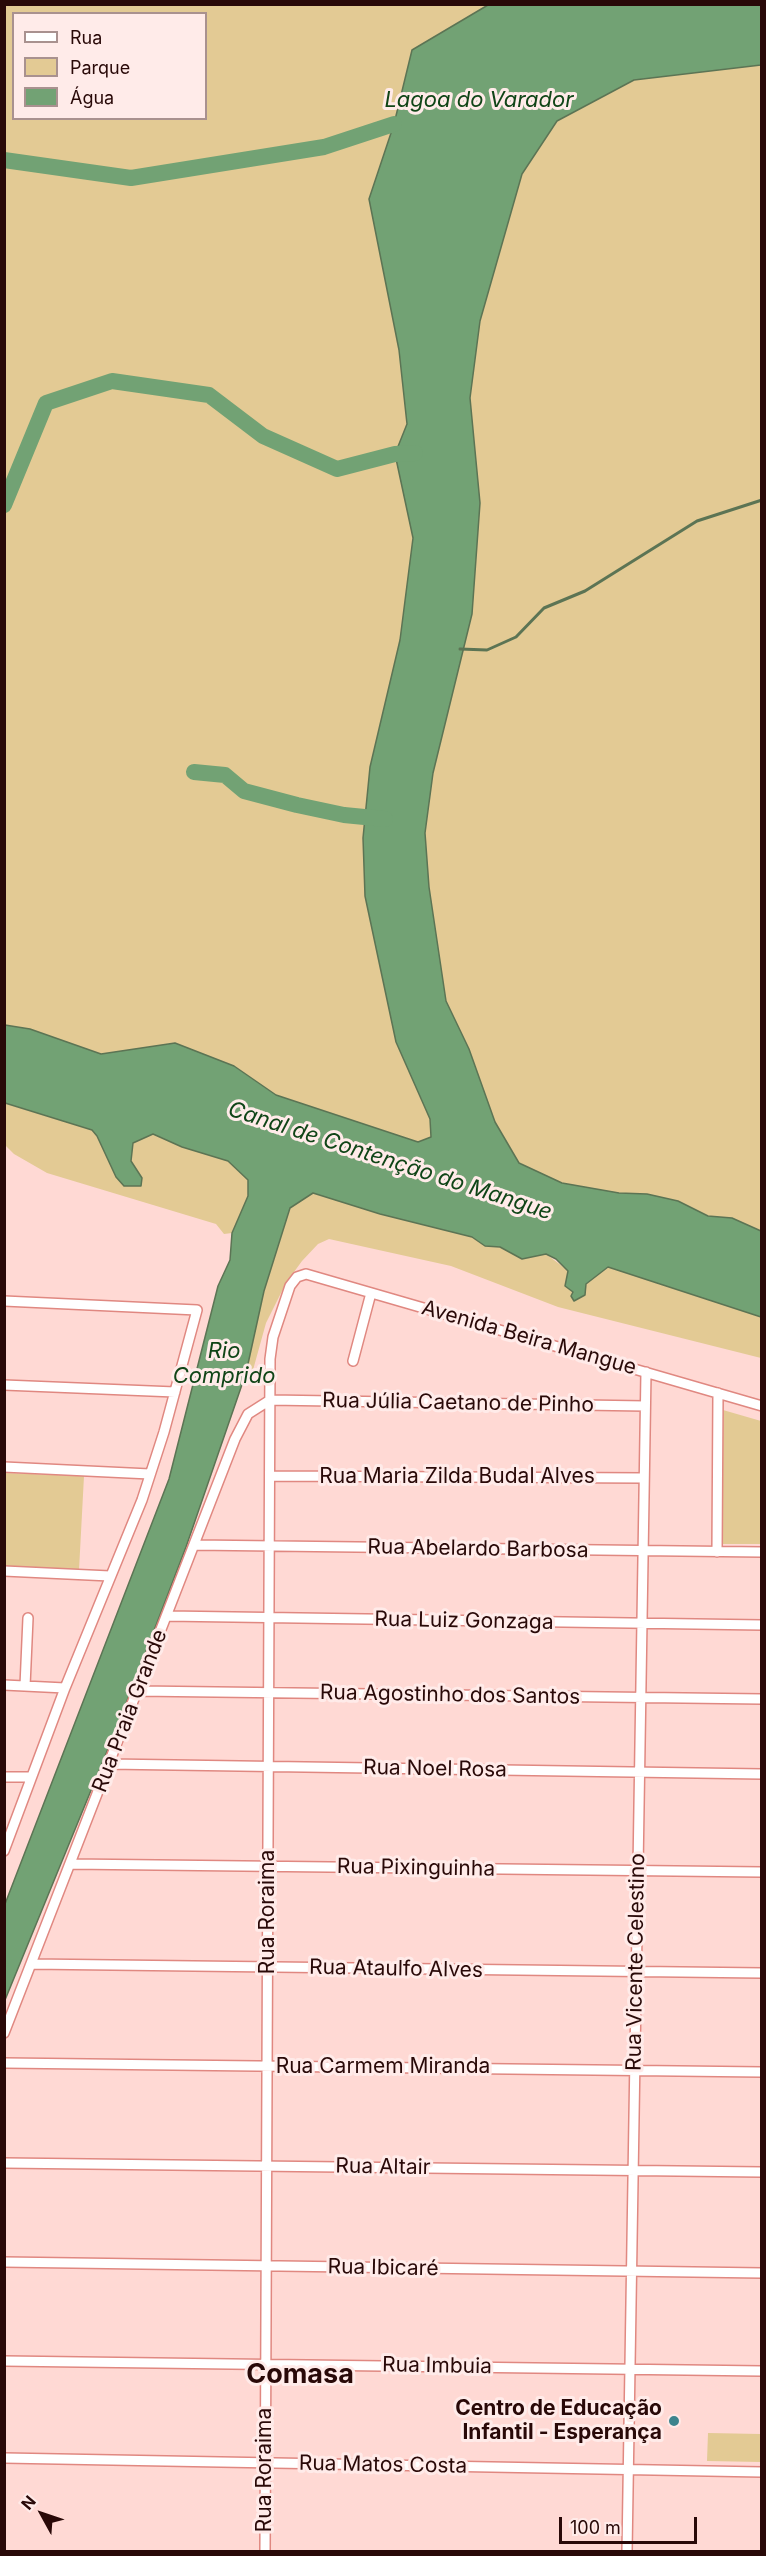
<!DOCTYPE html>
<meta charset="utf-8">
<style>
body{margin:0}
#map{position:relative;width:766px;height:2556px;overflow:hidden;background:#ffd9d4;font-family:Inter,sans-serif}
canvas{display:block}
.frame{position:absolute;inset:0;border:6px solid #290908;pointer-events:none}
.legend{position:absolute;left:12px;top:12px;width:195px;height:108px;box-sizing:border-box;background:#ffebe9;border:2px solid #a9918f;margin:0;padding:8px 10px;list-style:none;font-size:18px;color:#290908}
.legend li{display:flex;align-items:center;gap:12px;height:30px}
.legend b{width:30px;border:2px solid #a9918f}
.north{position:absolute;left:12px;top:2484px;width:60px;height:60px;-webkit-text-stroke:4px #ffebe9;paint-order:stroke;rotate:310deg;font-size:16px;font-weight:700;line-height:24px;text-align:center;color:#290908}
.north::after{content:'';display:block;margin:auto;width:21px;height:27px;background:#290908;clip-path:polygon(50% 0,100% 100%,50% 72%,0 100%)}
.scale{position:absolute;left:559px;top:2517px;width:138px;height:27px;box-sizing:border-box;border:3px solid #290908;border-top:0;padding-left:8px;font-size:18px;line-height:21px;white-space:nowrap;color:#290908;-webkit-text-stroke:4px #ffebe9;paint-order:stroke}
</style>
<div id="map">
<canvas width="766" height="2556"></canvas>
<div class="frame"></div>
<ul class="legend">
<li><b style="height:8px;background:#fff"></b>Rua</li>
<li><b style="height:16px;background:#e3ca94"></b>Parque</li>
<li><b style="height:16px;background:#72a274"></b>Água</li>
</ul>
<div class="north">N</div>
<div class="scale">100 m</div>
</div>
<script>
const ctx = document.querySelector('canvas').getContext('2d');
ctx.lineJoin = 'round';
function fill(path, color) { ctx.fillStyle = color; ctx.fill(path, 'evenodd'); }
const shape = rows => new Path2D(rows.map(r => 'M' + r).join(''));
function strokePath(path, color, width, dash) { ctx.strokeStyle = color; ctx.lineWidth = width; ctx.lineCap = dash ? 'butt' : 'round'; ctx.setLineDash(dash || []); ctx.stroke(path); }
function label(font, color, halo, rows, align = 'center') {
  ctx.font = font + ' Inter,sans-serif'; ctx.lineWidth = 6; ctx.setLineDash([]); ctx.textBaseline = 'middle'; ctx.strokeStyle = halo; ctx.fillStyle = color; for (const [text, x, y, turn = 0] of rows) {
    ctx.save(); ctx.translate(x, y); ctx.rotate((+turn || 0) * Math.PI / 180); ctx.textAlign = isNaN(turn) ? turn : align; if (halo) ctx.strokeText(text, 0, 0); ctx.fillText(text, 0, 0); ctx.restore();
  }
}
fill(shape([
 [4,5,488,5,412,50,394,124,369,199,399,350,407,424,395,454,413,538,400,640,370,767,363,838,365,896,396,1042,430,1119,431,1137,418,1142,276,1095,234,1066,175,1043,101,1054,30,1029,5,1025],
 [14,14,206,14,206,118,14,118],
 [761,65,761,1231,732,1218,708,1216,678,1201,647,1194,619,1193,562,1183,519,1163,495,1122,469,1049,446,1001,429,887,425,833,433,773,472,614,480,503,470,398,480,321,522,174,557,121,634,80],
 [4,1103,92,1130,97,1136,116,1177,142,1178,131,1161,133,1143,153,1134,182,1147,228,1161,248,1180,248,1196,232,1233,224,1234,216,1224,47,1173,14,1154,5,1145],
 [313,1193,380,1214,472,1237,485,1246,500,1247,522,1259,546,1254,586,1284,608,1267,761,1317,761,1358,558,1307,451,1266,329,1239,318,1244,302,1261,286,1283,266,1323,253,1370,246,1373,264,1291,290,1208],
 [723,1410,761,1421,761,1544,723,1544],
 [5,1473,84,1476,79,1570,5,1567],
 [708,2433,761,2434,761,2462,707,2461]
]), '#e3ca94');
const water = shape([
 [488,5,761,5,761,65,634,80,557,121,522,174,480,321,470,398,480,503,472,614,433,773,425,833,429,887,446,1001,469,1049,495,1122,519,1163,562,1183,619,1193,647,1194,678,1201,708,1216,732,1218,761,1231,761,1317,608,1267,586,1284,585,1295,574,1301,571,1296,573,1292,565,1286,568,1271,556,1259,546,1254,522,1259,500,1247,485,1246,472,1237,380,1214,313,1193,290,1208,264,1291,246,1373,186,1547,117,1727,5,2000,5,1904,169,1479,218,1286,230,1260,232,1233,248,1196,248,1180,228,1161,182,1147,153,1134,133,1143,131,1161,142,1178,141,1186,124,1186,116,1177,97,1136,92,1130,5,1103,5,1025,30,1029,101,1054,175,1043,234,1066,276,1095,418,1142,431,1137,430,1119,396,1042,365,896,363,838,370,767,400,640,413,538,395,454,407,424,399,350,369,199,394,124,412,50,488,5]
]);
fill(water, '#72a274');
strokePath(water, '#5c7454', 1.5);
strokePath(shape([
 [460,649,487,650,516,637,544,608,585,591,697,521,762,500]
]), '#5c7454', 3);
strokePath(shape([
 [4,160,131,178,324,147,394,124],
 [4,505,46,403,112,381,209,395,263,436,337,469,395,454,415,453],
 [194,772,225,775,244,791,297,805,344,815,385,819]
]), '#72a274', 16);
const minor = shape([
 [4,1301,197,1310,164,1432,142,1500,65,1688,4,1851],
 [353,1361,371,1293],
 [4,1385,175,1392],
 [4,1467,150,1474],
 [270,1476,644,1478],
 [194,1545,762,1552],
 [717,1552,718,1393],
 [4,1571,110,1576],
 [167,1616,762,1625],
 [4,1685,65,1688],
 [25,1686,28,1618],
 [138,1691,762,1699],
 [109,1764,762,1774],
 [4,1777,31,1777],
 [70,1864,762,1872],
 [31,1964,762,1973],
 [4,2033,235,1439,248,1414,270,1400,645,1406],
 [4,2063,762,2072],
 [4,2163,762,2172],
 [4,2262,762,2273],
 [4,2361,762,2371],
 [4,2458,762,2472],
 [265,2552,270,1359,273,1337,290,1286,297,1277,306,1274,762,1406],
 [627,2552,646,1372]
]);
strokePath(minor, '#e08881', 12);
strokePath(minor, '#fff', 9);
for (const [x, y, r, color] of [
 [674,2421,6,"#3d848d"]
]) { const dot = new Path2D(); dot.arc(x, y, r, 0, 2 * Math.PI); ctx.fillStyle = color; ctx.fill(dot); strokePath(dot, '#ffebe9', 2); }
label('21px', '#290908', '#ffebe9', [
 ["Avenida Beira Mangue",529,1338,16],
 ["Rua Júlia Caetano de Pinho",458,1403,1],
 ["Rua Maria Zilda Budal Alves",457,1477],
 ["Rua Abelardo Barbosa",478,1549,1],
 ["Rua Luiz Gonzaga",464,1621,1],
 ["Rua Agostinho dos Santos",450,1695,1],
 ["Rua Praia Grande",130,1711,-69],
 ["Rua Noel Rosa",435,1769,1],
 ["Rua Pixinguinha",416,1868,1],
 ["Rua Roraima",268,1912,-90],
 ["Rua Vicente Celestino",636,1962,-89],
 ["Rua Ataulfo Alves",396,1969,1],
 ["Rua Carmem Miranda",383,2067],
 ["Rua Altair",383,2167,1],
 ["Rua Ibicaré",383,2268,1],
 ["Rua Imbuia",437,2366,1],
 ["Rua Matos Costa",383,2465,1],
 ["Rua Roraima",265,2470,-90]
]);
label('bold 21px', '#290908', '#ffebe9', [
 ["Centro de Educação",662,2409],
 ["Infantil - Esperança",662,2433]
], 'right');
label('italic 22px', '#104517', '#ffebe9', [
 ["Lagoa do Varador",479,100],
 ["Canal de Contenção do Mangue",390,1161,18],
 ["Rio",224,1351],
 ["Comprido",224,1376]
]);
label('bold 27px', '#290908', '#ffebe9', [
 ["Comasa",300,2375]
]);
</script>
